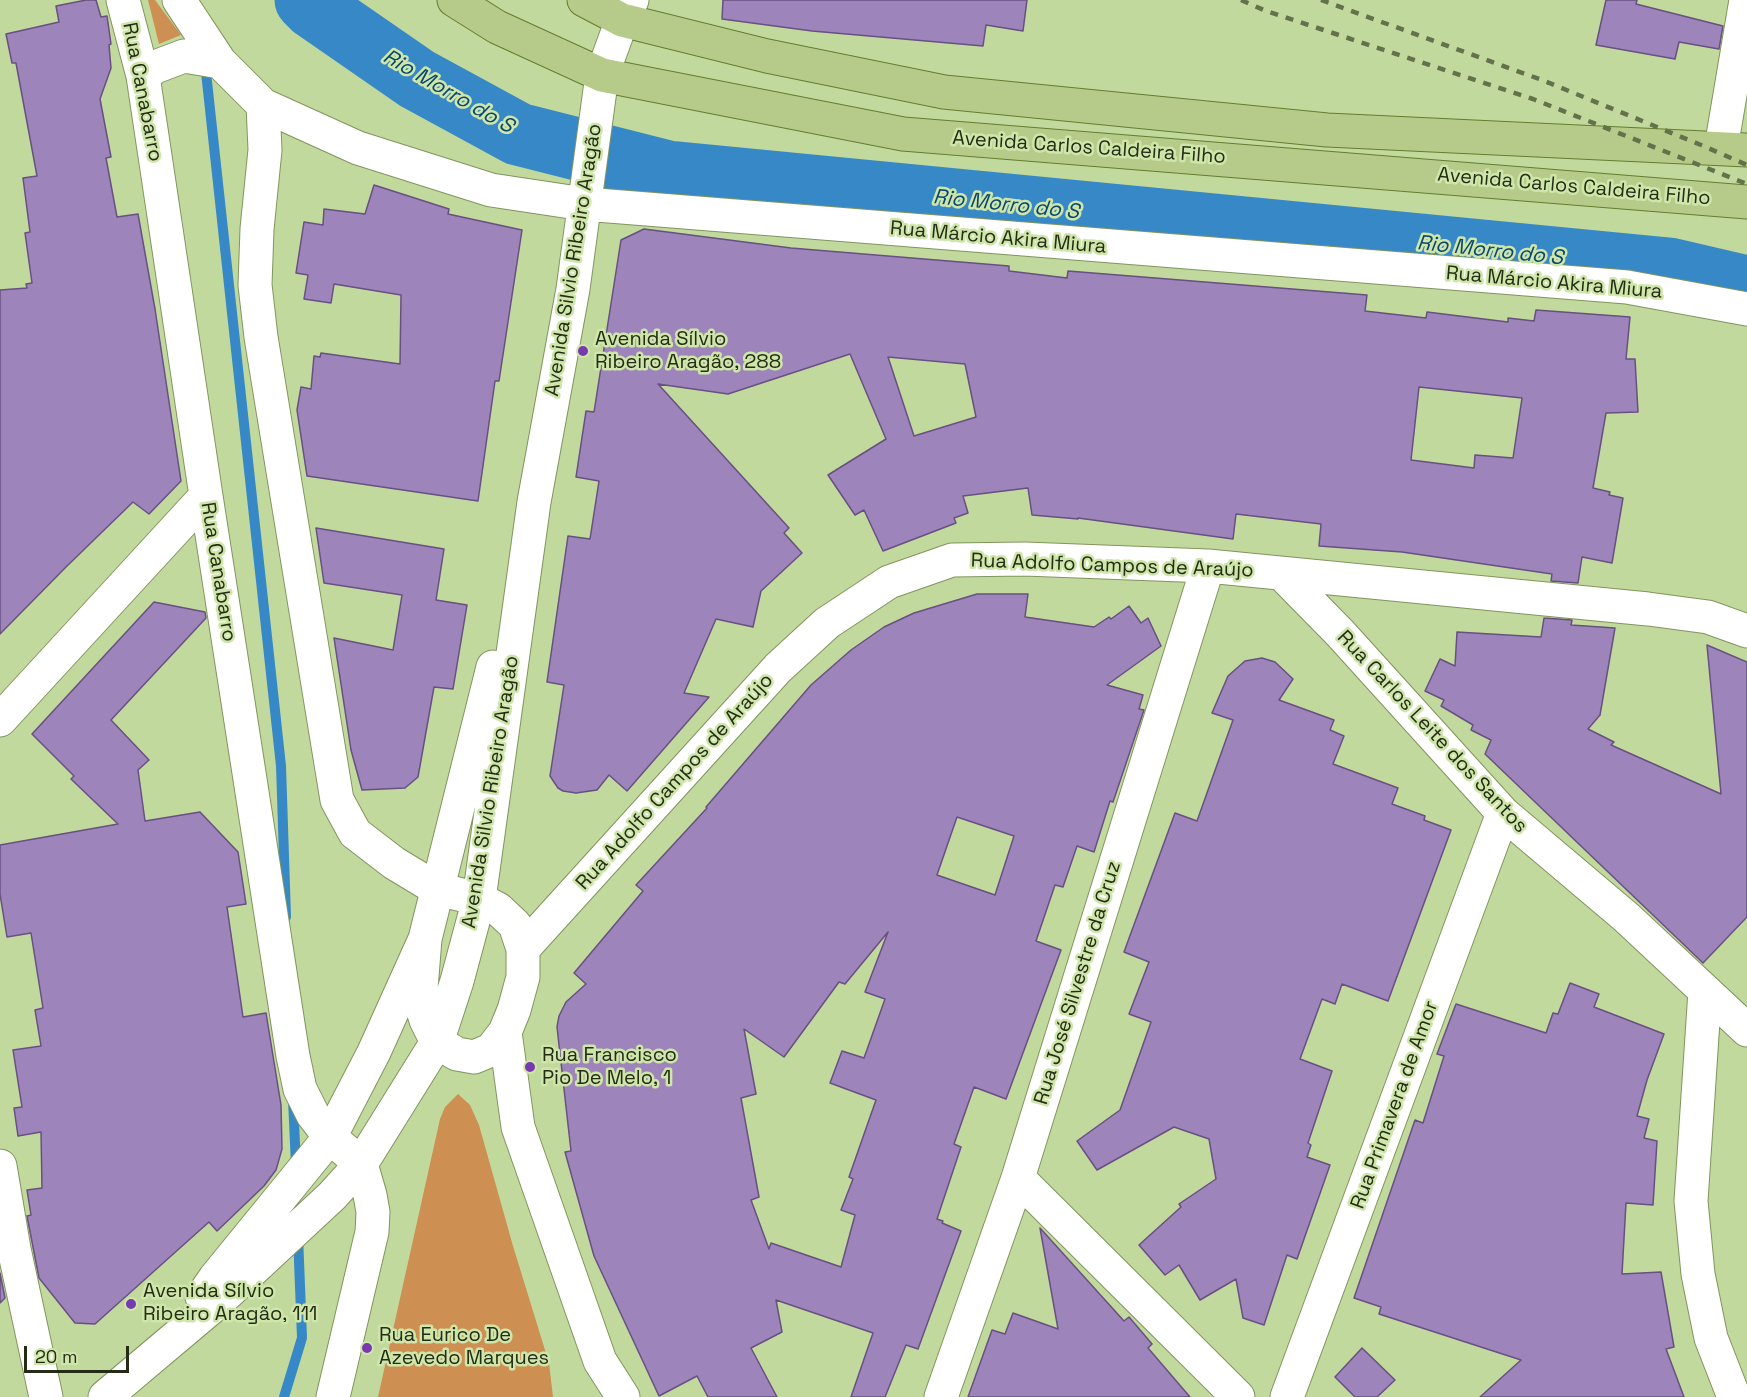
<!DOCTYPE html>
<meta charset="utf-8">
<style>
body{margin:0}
#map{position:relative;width:1747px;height:1397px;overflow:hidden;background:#c2d99d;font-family:"Space Grotesk",sans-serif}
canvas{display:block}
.scale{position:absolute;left:24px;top:1346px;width:105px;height:27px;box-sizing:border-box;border:3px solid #242c15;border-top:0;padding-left:8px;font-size:18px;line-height:21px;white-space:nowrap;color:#242c15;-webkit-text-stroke:4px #cfe6aa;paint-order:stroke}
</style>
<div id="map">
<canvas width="1747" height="1397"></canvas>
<div class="scale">20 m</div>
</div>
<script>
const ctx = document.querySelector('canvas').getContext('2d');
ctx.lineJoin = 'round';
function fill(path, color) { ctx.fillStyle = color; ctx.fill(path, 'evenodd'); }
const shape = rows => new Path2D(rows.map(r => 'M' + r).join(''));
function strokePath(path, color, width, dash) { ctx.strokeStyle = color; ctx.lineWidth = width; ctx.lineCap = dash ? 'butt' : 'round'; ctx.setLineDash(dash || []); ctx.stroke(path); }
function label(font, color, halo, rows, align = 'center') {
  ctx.font = font + ' "Space Grotesk",sans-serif'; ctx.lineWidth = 5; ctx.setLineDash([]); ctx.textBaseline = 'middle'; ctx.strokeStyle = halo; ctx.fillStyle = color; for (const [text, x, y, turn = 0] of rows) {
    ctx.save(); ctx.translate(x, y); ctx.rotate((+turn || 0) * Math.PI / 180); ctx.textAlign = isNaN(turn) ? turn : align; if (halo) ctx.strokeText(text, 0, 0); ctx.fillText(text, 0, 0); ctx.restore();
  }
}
fill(shape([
 [148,0,155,0,181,35,159,44],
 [458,1094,470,1105,479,1125,513,1246,549,1363,553,1397,378,1397,440,1119,445,1107]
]), '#cd9052');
strokePath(shape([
 [205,63,281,766,286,917],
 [293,1100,296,1165],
 [284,1397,302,1338,298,1235]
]), '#3788c6', 10);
strokePath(shape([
 [306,0,313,7,417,79,518,134,668,172,1669,269,1747,287]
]), '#3788c6', 63);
const building = shape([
 [86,0,96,0,101,17,107,16,111,44,109,45,111,68,100,99,111,157,106,158,117,217,138,214,155,309,181,481,149,514,133,502,66,567,0,634,0,290,27,288,26,284,32,283,25,233,30,232,23,178,37,176,16,63,12,63,6,34,59,22,56,6,86,0],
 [723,0,1027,0,1023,31,986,25,983,46,812,31,722,19,723,0],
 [1606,0,1637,0,1636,4,1723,26,1719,49,1679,42,1675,59,1596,45,1606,0],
 [374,185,449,209,448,214,522,230,499,381,495,381,478,501,307,476,297,410,301,387,311,389,314,356,320,357,321,353,400,364,401,295,334,284,331,303,304,299,308,275,296,273,304,222,323,225,324,209,365,214,374,185],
 [644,229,791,248,1009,266,1009,271,1067,278,1068,271,1367,295,1365,311,1426,318,1427,312,1508,322,1508,318,1534,321,1536,310,1630,317,1626,359,1635,359,1638,412,1606,413,1593,488,1610,492,1609,495,1623,498,1612,563,1582,557,1578,583,1551,581,1552,574,1402,552,1319,546,1321,524,1236,514,1233,539,1078,518,1078,519,1032,515,1028,488,963,496,968,513,954,518,956,523,883,551,864,510,855,515,828,475,886,439,850,354,728,394,658,384,789,528,784,533,802,553,761,591,753,627,716,619,684,693,709,697,627,791,609,775,597,790,576,793,563,791,558,788,550,776,564,685,547,682,568,536,590,539,599,481,576,477,586,411,594,412,621,240,644,229],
 [888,357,965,364,976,417,914,436,888,357],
 [1419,387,1522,398,1513,458,1475,455,1474,468,1411,460,1419,387],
 [316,528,444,549,436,600,467,605,453,689,434,687,418,777,405,788,362,790,351,750,334,638,393,650,402,595,324,583,316,528],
 [977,594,1028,594,1025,617,1094,627,1109,617,1111,619,1129,606,1141,623,1148,618,1161,646,1107,685,1143,695,1139,709,1144,710,1113,802,1110,801,1094,852,1077,846,1063,887,1055,885,1036,941,1061,950,1006,1099,974,1087,954,1144,961,1147,937,1219,943,1221,942,1223,961,1231,918,1349,906,1345,885,1397,851,1397,873,1333,776,1300,782,1332,751,1348,777,1397,708,1397,697,1376,659,1396,594,1256,565,1152,571,1151,557,1027,559,1016,566,1002,586,984,574,973,643,891,636,885,707,808,706,807,811,685,851,650,884,627,914,613,977,594],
 [957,817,1014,836,995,895,937,875,957,817],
 [888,932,865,992,885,999,864,1058,842,1051,830,1083,876,1100,849,1177,853,1179,841,1210,855,1215,841,1267,771,1243,769,1249,751,1200,759,1197,741,1098,756,1094,744,1029,784,1057,839,982,845,984,888,932],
 [154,602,205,612,206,618,111,720,149,760,138,770,145,821,200,812,238,852,246,904,227,907,243,1017,266,1013,281,1105,282,1149,276,1170,264,1186,217,1231,209,1222,95,1324,75,1323,39,1278,27,1216,31,1215,27,1190,42,1188,41,1132,18,1136,14,1108,22,1107,13,1050,41,1046,35,1010,43,1008,31,933,7,937,0,894,0,845,118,824,71,779,74,776,32,734,154,602],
 [1544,618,1572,620,1571,625,1615,628,1600,715,1588,729,1614,742,1611,745,1721,794,1707,645,1747,662,1747,917,1703,963,1485,754,1491,740,1471,730,1473,725,1441,706,1444,700,1425,691,1440,659,1455,666,1457,632,1541,637,1544,618],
 [1262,658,1275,662,1293,679,1279,700,1334,720,1330,730,1344,736,1333,764,1398,788,1392,804,1425,816,1424,820,1451,830,1388,1001,1342,984,1335,1004,1322,999,1300,1059,1332,1071,1308,1143,1311,1145,1307,1157,1330,1165,1297,1259,1287,1255,1264,1325,1243,1318,1236,1279,1200,1300,1179,1265,1165,1275,1139,1245,1181,1207,1179,1204,1216,1179,1209,1139,1174,1127,1097,1170,1077,1141,1120,1110,1151,1022,1129,1014,1149,962,1124,952,1175,813,1197,821,1233,720,1212,713,1228,676,1245,661,1262,658],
 [1570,983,1599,994,1594,1007,1664,1034,1647,1080,1637,1116,1649,1119,1644,1138,1657,1141,1653,1205,1626,1203,1622,1274,1661,1272,1674,1347,1666,1349,1684,1397,1480,1397,1521,1360,1379,1314,1381,1307,1354,1298,1415,1120,1423,1123,1444,1056,1437,1054,1456,1004,1546,1033,1553,1013,1558,1014,1570,983],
 [1040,1228,1124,1321,1129,1317,1152,1344,1148,1348,1190,1397,968,1397,992,1330,1005,1334,1013,1313,1058,1329,1040,1228],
 [0,1273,5,1298,0,1303,0,1273],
 [1362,1348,1395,1380,1377,1397,1355,1397,1335,1377,1362,1348]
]);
fill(building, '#9d84ba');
strokePath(building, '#685082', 1.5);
const minor = shape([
 [123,0,143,76,206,496,293,1056,300,1089,313,1115,330,1137,361,1164,370,1195,373,1212,372,1232,333,1397],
 [179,0,220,62,263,105,265,150,257,229,255,285,261,337,337,800,355,833,394,863,437,889,479,899,498,909,515,925,523,949,523,977,514,1010,505,1032,491,1050,474,1057,457,1054,437,1042,426,1020,420,1001,425,939],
 [143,76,155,67,184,56,220,62],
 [263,105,358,148,491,190,584,204,1627,287,1747,309],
 [1721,148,1746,0],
 [1281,573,1340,633,1503,813,1626,917,1747,1030],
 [0,720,206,496],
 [523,949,778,668,827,623,889,582,952,560,1025,559,1208,566,1648,609,1708,617,1747,631],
 [1705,991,1691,1201,1698,1274,1711,1338,1734,1397],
 [505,1032,518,1127,600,1361,623,1397],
 [0,1166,14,1249,46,1397],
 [1018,1178,1238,1397],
 [202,1297,215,1278,330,1137,374,1052,425,939,493,667],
 [105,1397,219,1301,332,1196,361,1164,437,1042,457,981,479,899,534,502,573,289,602,75,622,20,632,0],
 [941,1397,1018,1178,1208,566],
 [1287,1397,1503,813]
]);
const major = shape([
 [454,0,497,27,602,75,903,134,1747,202],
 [584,0,622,20,767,56,944,92,1327,130,1747,150]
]);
strokePath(minor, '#81955d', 35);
strokePath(major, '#637d2e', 35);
strokePath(minor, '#fff', 33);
strokePath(major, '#b6cb89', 33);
strokePath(shape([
 [1241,0,1266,11,1533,99,1747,184],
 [1321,0,1542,80,1701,145,1747,165]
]), '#64724c', 4.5, [8, 8]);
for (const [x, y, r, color] of [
 [583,351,6,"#7739ae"],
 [530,1067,6,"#7739ae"],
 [131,1304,6,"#7739ae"],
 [367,1348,6,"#7739ae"]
]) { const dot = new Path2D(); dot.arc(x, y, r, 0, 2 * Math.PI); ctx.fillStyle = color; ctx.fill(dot); strokePath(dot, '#cfe6aa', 2); }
label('20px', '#242c15', '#cfe6aa', [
 ["Rua Canabarro",142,92,79],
 ["Avenida Carlos Caldeira Filho",1089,148,4],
 ["Avenida Carlos Caldeira Filho",1574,187,5],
 ["Rua Márcio Akira Miura",998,238,5],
 ["Avenida Silvio Ribeiro Aragão",574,260,-81],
 ["Rua Márcio Akira Miura",1554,283,5],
 ["Rua Adolfo Campos de Araújo",1112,566,2],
 ["Rua Canabarro",218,572,81],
 ["Rua Carlos Leite dos Santos",1432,732,47],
 ["Rua Adolfo Campos de Araújo",675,782,-48],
 ["Avenida Silvio Ribeiro Aragão",491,792,-81],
 ["Rua José Silvestre da Cruz",1078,983,-73],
 ["Rua Primavera de Amor",1395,1105,-70]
]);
label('20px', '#242c15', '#cfe6aa', [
 ["Avenida Sílvio",595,340],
 ["Ribeiro Aragão, 288",595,363],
 ["Rua Francisco",542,1056],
 ["Pio De Melo, 1",542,1079],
 ["Avenida Sílvio",143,1292],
 ["Ribeiro Aragão, 111",143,1315],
 ["Rua Eurico De",379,1336],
 ["Azevedo Marques",379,1359]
], 'left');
label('italic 21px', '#084770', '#cfe6aa', [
 ["Rio Morro do S",448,92,30],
 ["Rio Morro do S",1006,205,6],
 ["Rio Morro do S",1490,251,6]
]);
</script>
